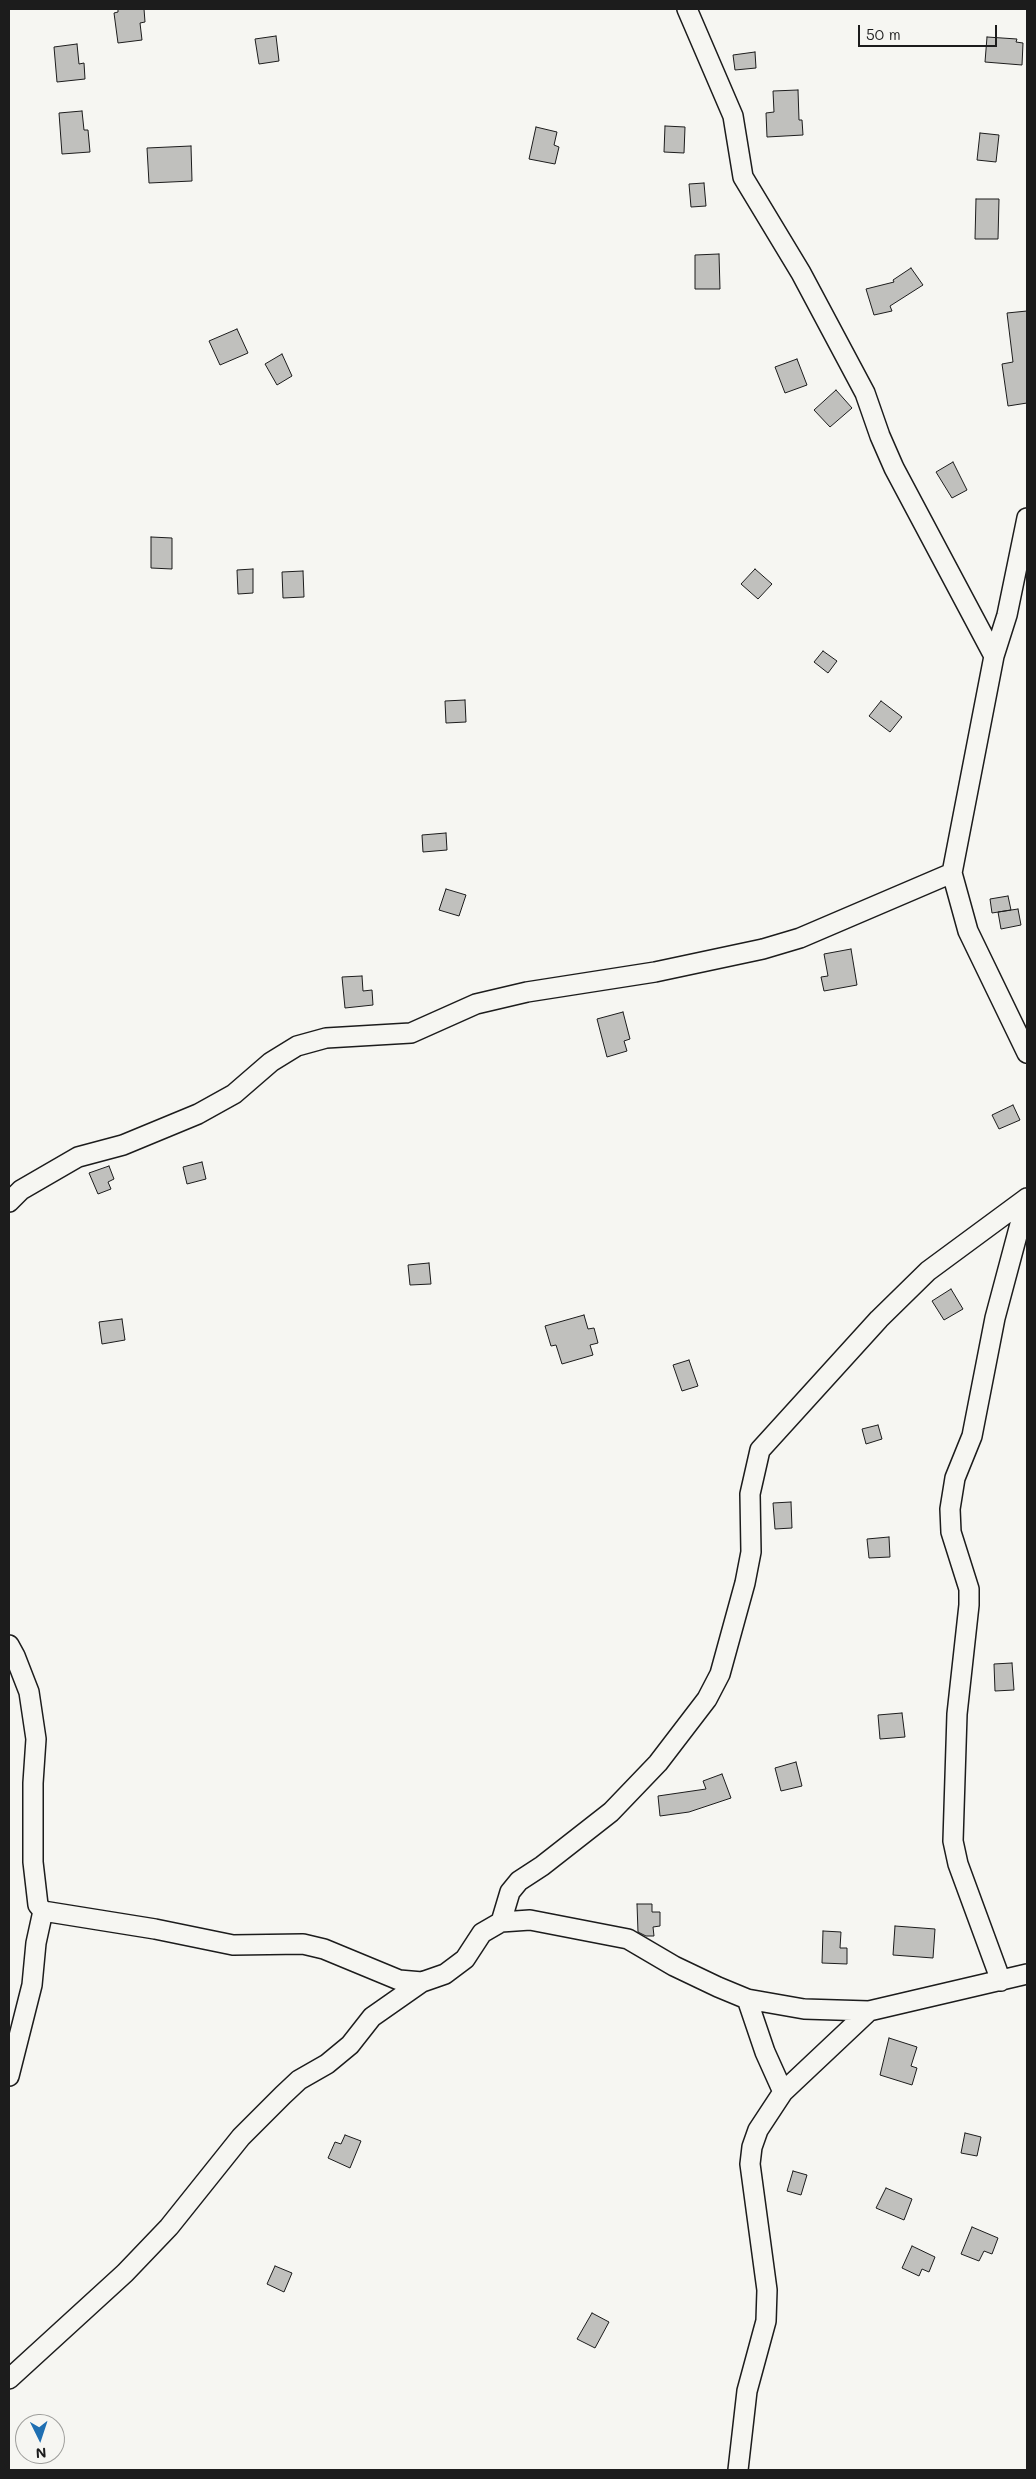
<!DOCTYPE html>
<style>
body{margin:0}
#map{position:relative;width:1036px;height:2479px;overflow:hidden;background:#f6f6f2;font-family:Mali,sans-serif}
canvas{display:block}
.frame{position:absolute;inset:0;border:10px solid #1c1c1c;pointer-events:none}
.north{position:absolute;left:15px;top:2414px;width:50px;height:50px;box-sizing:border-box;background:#f6f6f2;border:1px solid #9f9f9c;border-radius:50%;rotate:176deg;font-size:14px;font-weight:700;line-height:20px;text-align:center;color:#1c1c1c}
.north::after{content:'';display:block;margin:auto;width:18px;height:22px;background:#1f6fb2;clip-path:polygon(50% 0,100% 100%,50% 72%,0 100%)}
.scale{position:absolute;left:858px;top:25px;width:139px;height:22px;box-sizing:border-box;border:2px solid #1c1c1c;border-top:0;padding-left:6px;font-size:15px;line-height:18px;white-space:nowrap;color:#1c1c1c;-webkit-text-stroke:4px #f6f6f2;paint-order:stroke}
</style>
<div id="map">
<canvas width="1036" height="2479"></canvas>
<div class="frame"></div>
<div class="north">N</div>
<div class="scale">50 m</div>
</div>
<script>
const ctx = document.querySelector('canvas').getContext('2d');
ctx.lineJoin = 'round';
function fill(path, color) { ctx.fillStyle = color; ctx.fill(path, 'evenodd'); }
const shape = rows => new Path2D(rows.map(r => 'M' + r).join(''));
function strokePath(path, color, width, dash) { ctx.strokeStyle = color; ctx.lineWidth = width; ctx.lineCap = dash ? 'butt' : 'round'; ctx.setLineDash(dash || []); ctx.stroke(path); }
const building = shape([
 [118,9,144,9,145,22,140,23,142,40,118,43,114,13,118,12,118,9],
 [276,36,279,61,259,64,255,39,276,36],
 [987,37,1017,39,1016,42,1023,43,1022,65,985,62,987,37],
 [77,44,79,64,84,63,85,79,57,82,54,47,77,44],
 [755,52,756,68,735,70,733,55,755,52],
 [798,90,799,120,802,120,803,135,767,137,766,113,774,112,773,91,798,90],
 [82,111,84,130,88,130,90,152,62,154,59,113,82,111],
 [665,126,685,127,684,153,664,152,665,126],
 [536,127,557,132,554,145,559,147,555,164,529,159,536,127],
 [980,133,999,135,996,162,977,160,980,133],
 [191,146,192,181,149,183,147,148,191,146],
 [704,183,706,206,691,207,689,184,704,183],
 [976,199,999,199,998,239,975,239,976,199],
 [719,254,720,289,695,289,695,255,719,254],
 [911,268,923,285,890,306,892,311,874,315,866,289,894,282,893,280,911,268],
 [1027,311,1027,403,1008,406,1002,364,1013,362,1007,313,1027,311],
 [237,329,248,353,220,365,209,341,237,329],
 [282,354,292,376,277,385,265,364,282,354],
 [797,359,807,385,785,393,775,367,797,359],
 [836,390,852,408,830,427,814,410,836,390],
 [953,462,967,490,952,498,936,472,953,462],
 [151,537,172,538,172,569,151,568,151,537],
 [253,569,253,593,238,594,237,570,253,569],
 [755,569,772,584,758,599,741,584,755,569],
 [303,571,304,597,283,598,282,572,303,571],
 [823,651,837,661,828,673,814,662,823,651],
 [465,700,466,722,446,723,445,701,465,700],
 [881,701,902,717,890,732,869,716,881,701],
 [446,833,447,850,423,852,422,835,446,833],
 [446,889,466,895,459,916,439,910,446,889],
 [1008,896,1011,910,992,913,990,899,1008,896],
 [1018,909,1021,925,1001,929,998,912,1018,909],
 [851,949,857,985,824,991,821,977,828,976,824,954,851,949],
 [362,976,363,991,372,990,373,1005,345,1008,342,977,362,976],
 [623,1012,630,1039,624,1041,627,1051,607,1057,597,1019,623,1012],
 [1013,1105,1020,1120,999,1129,992,1115,1013,1105],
 [202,1162,206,1179,187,1184,183,1167,202,1162],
 [109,1166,114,1179,108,1182,111,1189,98,1194,89,1173,109,1166],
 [429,1263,431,1284,410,1285,408,1265,429,1263],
 [951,1289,963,1309,944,1320,932,1301,951,1289],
 [584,1315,588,1329,594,1328,598,1343,590,1345,593,1355,562,1364,556,1345,551,1346,545,1326,584,1315],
 [122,1319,125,1340,102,1344,99,1322,122,1319],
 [689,1360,698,1386,682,1391,673,1365,689,1360],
 [878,1425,882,1439,866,1444,862,1429,878,1425],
 [791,1502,792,1528,775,1529,773,1503,791,1502],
 [889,1537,890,1557,869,1558,867,1539,889,1537],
 [1012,1663,1014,1690,995,1691,994,1664,1012,1663],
 [902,1713,905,1737,880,1739,878,1715,902,1713],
 [796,1762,802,1786,781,1791,775,1768,796,1762],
 [722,1774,731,1798,689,1812,660,1816,658,1796,706,1789,703,1781,722,1774],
 [637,1904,652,1904,652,1912,660,1912,660,1926,653,1927,654,1936,646,1936,638,1932,637,1904],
 [895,1926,935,1929,933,1958,893,1955,895,1926],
 [823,1931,841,1932,840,1948,847,1948,847,1964,822,1963,823,1931],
 [889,2038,917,2047,911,2066,917,2068,912,2085,880,2075,889,2038],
 [965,2133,981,2137,977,2156,961,2153,965,2133],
 [345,2135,361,2141,350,2168,328,2158,335,2142,341,2144,345,2135],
 [793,2171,807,2175,801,2195,787,2191,793,2171],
 [886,2188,912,2199,904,2220,876,2208,886,2188],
 [972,2227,998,2238,992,2254,984,2251,979,2261,961,2254,972,2227],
 [912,2246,935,2257,929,2272,922,2269,919,2276,902,2268,912,2246],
 [275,2266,292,2273,284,2292,267,2284,275,2266],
 [592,2313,609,2322,595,2348,577,2339,592,2313]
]);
fill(building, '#c0c0bd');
strokePath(building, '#1c1c1c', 1);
const street = shape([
 [687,9,733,116,743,177,801,273,865,393,880,436,894,468,994,656],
 [1027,518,1007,615,994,656,952,873,968,931,1027,1053],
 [9,1202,21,1190,78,1157,123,1145,198,1114,234,1094,271,1062,297,1046,326,1038,411,1033,476,1004,527,992,655,972,763,949,800,938,952,873],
 [9,1645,15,1656,29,1692,36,1739,33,1783,33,1862,38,1905,43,1911,155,1929,233,1945,303,1944,324,1949,399,1980,422,1982,445,1974,465,1959,482,1933,501,1922,530,1920,628,1939,674,1966,718,1987,747,1999,804,2009,869,2011,1027,1974],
 [501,1922,510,1892,519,1881,542,1866,611,1812,658,1763,707,1699,720,1674,745,1583,751,1552,750,1494,760,1450,879,1319,928,1271,1027,1198],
 [1001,1981,958,1864,953,1841,957,1714,969,1605,969,1589,951,1532,950,1509,955,1478,972,1436,995,1318,1027,1198],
 [747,1999,765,2052,783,2092],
 [9,2076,32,1985,36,1943,43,1911],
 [9,2379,125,2273,169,2227,241,2137,283,2095,299,2080,327,2064,350,2045,372,2017,422,1982],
 [738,2470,747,2391,766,2321,767,2290,750,2164,752,2147,758,2130,783,2092,869,2011]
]);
strokePath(street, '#1c1c1c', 22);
strokePath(street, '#f6f6f2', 19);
</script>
